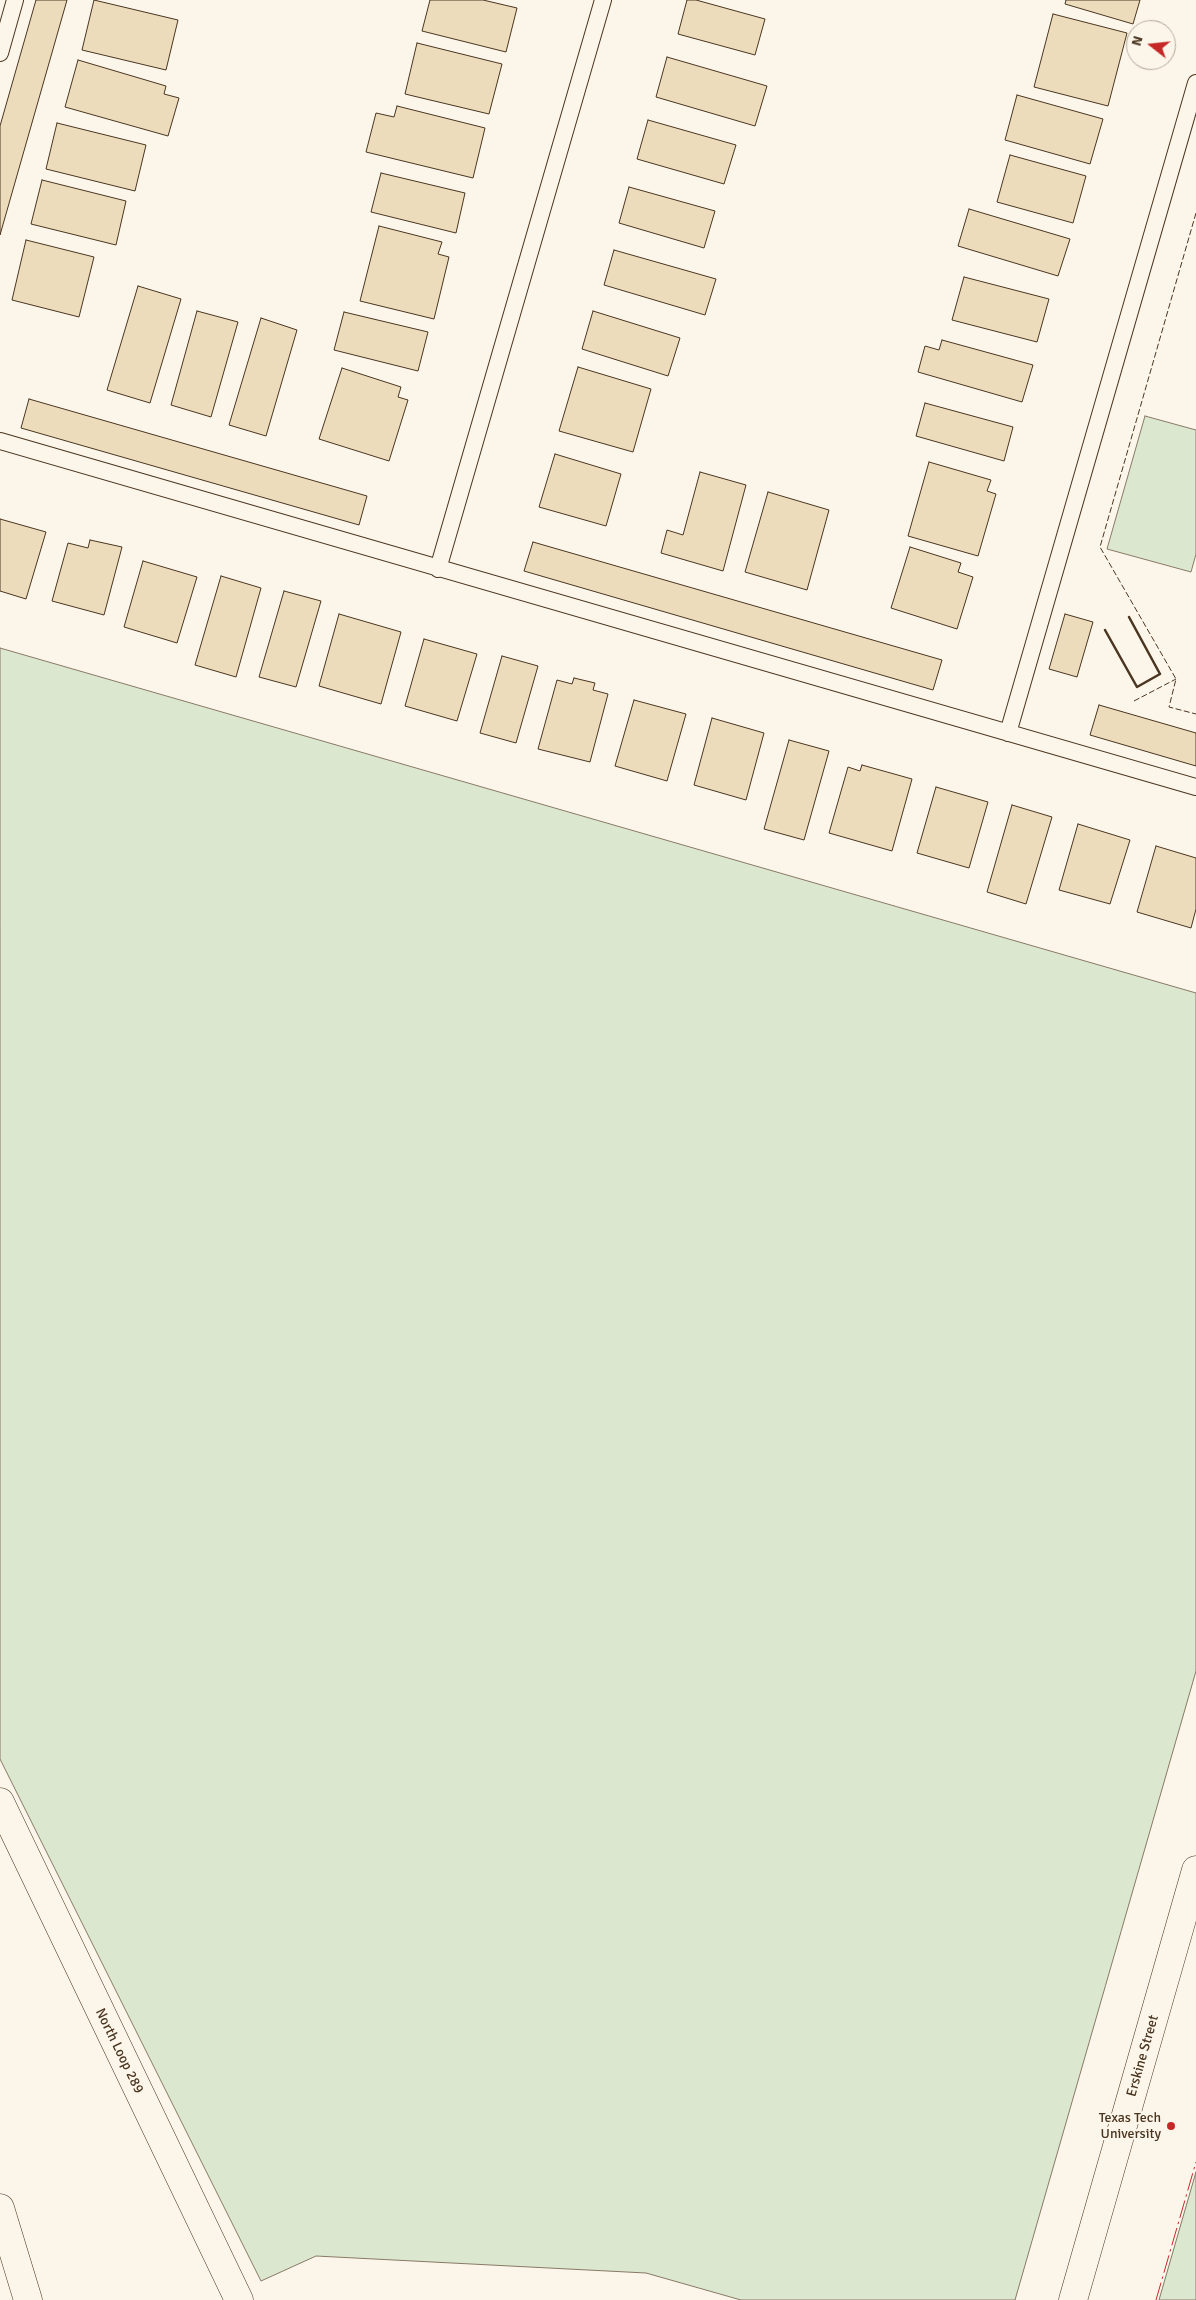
<!DOCTYPE html>
<style>
body{margin:0}
#map{position:relative;width:1196px;height:2300px;overflow:hidden;background:#fbf6e9;font-family:Signika,sans-serif}
canvas{display:block}
.north{position:absolute;left:1126px;top:20px;width:50px;height:50px;box-sizing:border-box;background:#fbf6e9;border:1px solid #b4a999;border-radius:50%;rotate:286deg;font-size:14px;font-weight:700;line-height:20px;text-align:center;color:#4a3520}
.north::after{content:'';display:block;margin:auto;width:18px;height:22px;background:#c62828;clip-path:polygon(50% 0,100% 100%,50% 72%,0 100%)}
</style>
<div id="map">
<canvas width="1196" height="2300"></canvas>
<div class="north">N</div>
</div>
<script>
const ctx = document.querySelector('canvas').getContext('2d');
ctx.lineJoin = 'round';
function fill(path, color) { ctx.fillStyle = color; ctx.fill(path, 'evenodd'); }
const shape = rows => new Path2D(rows.map(r => 'M' + r).join(''));
function strokePath(path, color, width, dash) { ctx.strokeStyle = color; ctx.lineWidth = width; ctx.lineCap = dash ? 'butt' : 'round'; ctx.setLineDash(dash || []); ctx.stroke(path); }
function label(font, color, halo, rows, align = 'center') {
  ctx.font = font + ' Signika,sans-serif'; ctx.lineWidth = 4; ctx.setLineDash([]); ctx.textBaseline = 'middle'; ctx.strokeStyle = halo; ctx.fillStyle = color; for (const [text, x, y, turn = 0] of rows) {
    ctx.save(); ctx.translate(x, y); ctx.rotate((+turn || 0) * Math.PI / 180); ctx.textAlign = isNaN(turn) ? turn : align; if (halo) ctx.strokeText(text, 0, 0); ctx.fillText(text, 0, 0); ctx.restore();
  }
}
const green = shape([
 [1145,416,1196,430,1196,554,1191,572,1107,549,1145,416],
 [0,648,1196,993,1196,1671,1015,2300,741,2300,646,2273,316,2256,261,2281,0,1759,0,648],
 [1196,2172,1196,2300,1159,2300,1196,2172]
]);
fill(green, '#dce7d0');
strokePath(green, '#887966', 1);
const building = shape([
 [36,0,67,0,0,235,0,126,36,0],
 [94,0,178,20,166,70,82,50,94,0],
 [430,0,483,0,517,8,506,52,422,31,430,0],
 [687,0,696,0,765,19,755,55,678,34,687,0],
 [1066,0,1140,0,1133,24,1065,4,1066,0],
 [1053,14,1127,33,1108,106,1034,87,1053,14],
 [417,43,502,64,489,114,405,94,417,43],
 [667,57,767,86,755,126,656,97,667,57],
 [78,60,166,86,164,94,179,98,168,136,65,107,78,60],
 [1017,95,1103,119,1090,164,1005,140,1017,95],
 [397,106,485,128,473,178,366,152,376,113,394,117,397,106],
 [648,120,736,145,724,184,637,159,648,120],
 [57,123,146,145,135,191,46,169,57,123],
 [1010,155,1086,176,1073,223,997,202,1010,155],
 [381,173,465,193,456,233,371,212,381,173],
 [42,180,126,201,116,245,31,224,42,180],
 [629,187,715,211,704,248,619,223,629,187],
 [969,209,1070,239,1058,276,958,246,969,209],
 [379,226,442,242,438,254,449,257,434,319,360,301,379,226],
 [26,240,94,257,79,317,12,300,26,240],
 [614,250,716,279,705,315,604,285,614,250],
 [964,277,1049,299,1037,342,952,320,964,277],
 [138,286,181,299,150,403,107,390,138,286],
 [197,311,238,322,211,417,171,405,197,311],
 [593,311,680,338,668,376,582,349,593,311],
 [344,312,428,332,418,371,334,350,344,312],
 [261,318,297,330,266,436,229,425,261,318],
 [942,340,1033,365,1022,402,918,372,925,346,939,350,942,340],
 [578,367,651,389,633,452,559,431,578,367],
 [342,368,401,387,398,397,408,400,389,461,319,439,342,368],
 [29,399,367,496,359,525,21,428,29,399],
 [925,403,1013,427,1004,461,916,436,925,403],
 [555,454,621,474,606,526,539,507,555,454],
 [929,462,991,480,987,491,996,494,978,556,908,536,929,462],
 [700,472,746,485,723,571,661,553,667,530,683,535,700,472],
 [768,492,829,510,807,590,745,572,768,492],
 [0,519,46,532,26,599,0,591,0,519],
 [90,540,122,547,104,615,52,601,68,543,88,548,90,540],
 [533,542,942,660,933,690,524,571,533,542],
 [910,547,961,563,958,572,973,577,957,629,891,608,910,547],
 [143,561,197,577,177,643,124,627,143,561],
 [221,576,261,588,236,677,195,665,221,576],
 [284,591,321,601,296,687,259,677,284,591],
 [339,614,401,632,381,704,319,686,339,614],
 [1065,614,1093,622,1077,677,1049,669,1065,614],
 [424,639,477,654,457,721,405,706,424,639],
 [502,656,538,666,516,743,480,733,502,656],
 [574,678,595,683,593,690,608,694,590,762,538,749,557,680,572,684,574,678],
 [634,700,686,714,667,781,615,766,634,700],
 [1099,705,1196,733,1196,766,1090,735,1099,705],
 [712,718,764,733,746,800,694,785,712,718],
 [789,740,829,751,804,840,764,829,789,740],
 [862,765,912,779,892,851,829,833,848,767,860,771,862,765],
 [936,787,988,802,969,868,917,853,936,787],
 [1012,805,1052,817,1026,904,987,892,1012,805],
 [1078,824,1130,840,1110,904,1059,890,1078,824],
 [1156,846,1196,858,1196,909,1191,928,1137,912,1156,846]
]);
fill(building, '#ecdcbc');
strokePath(building, '#4a3520', 1);
const service = shape([
 [0,53,15,0],
 [0,441,1196,787],
 [438,569,603,0],
 [1008,733,1196,83]
]);
const secondary = shape([
 [0,1802,239,2300],
 [1073,2300,1196,1870]
]);
const motorway = shape([
 [0,2208,28,2300]
]);
strokePath(service, '#4a3520', 18);
strokePath(secondary, '#4a3520', 29);
strokePath(motorway, '#4a3520', 29);
strokePath(service, '#fbf6e9', 16);
strokePath(secondary, '#fbf6e9', 28);
strokePath(motorway, '#fbf6e9', 28);
strokePath(shape([
 [1196,213,1100,547,1176,679,1169,707,1196,714],
 [1134,701,1176,679]
]), '#4a3520', 1, [6, 2.5]);
strokePath(shape([
 [1105,630,1137,687,1160,674,1129,617]
]), '#4a3520', 2.5);
strokePath(shape([
 [1156,2300,1196,2162]
]), '#c62828', 1, [18, 4, 2.5, 4]);
for (const [x, y, r, color] of [
 [1171,2126,5,"#c62828"]
]) { const dot = new Path2D(); dot.arc(x, y, r, 0, 2 * Math.PI); ctx.fillStyle = color; ctx.fill(dot); strokePath(dot, '#fbf6e9', 2); }
label('14px', '#4a3520', '#fbf6e9', [
 ["North Loop 289",119,2051,64],
 ["Erskine Street",1143,2056,-74]
]);
label('14px', '#4a3520', '#fbf6e9', [
 ["Texas Tech",1161,2118],
 ["University",1161,2134]
], 'right');
</script>
